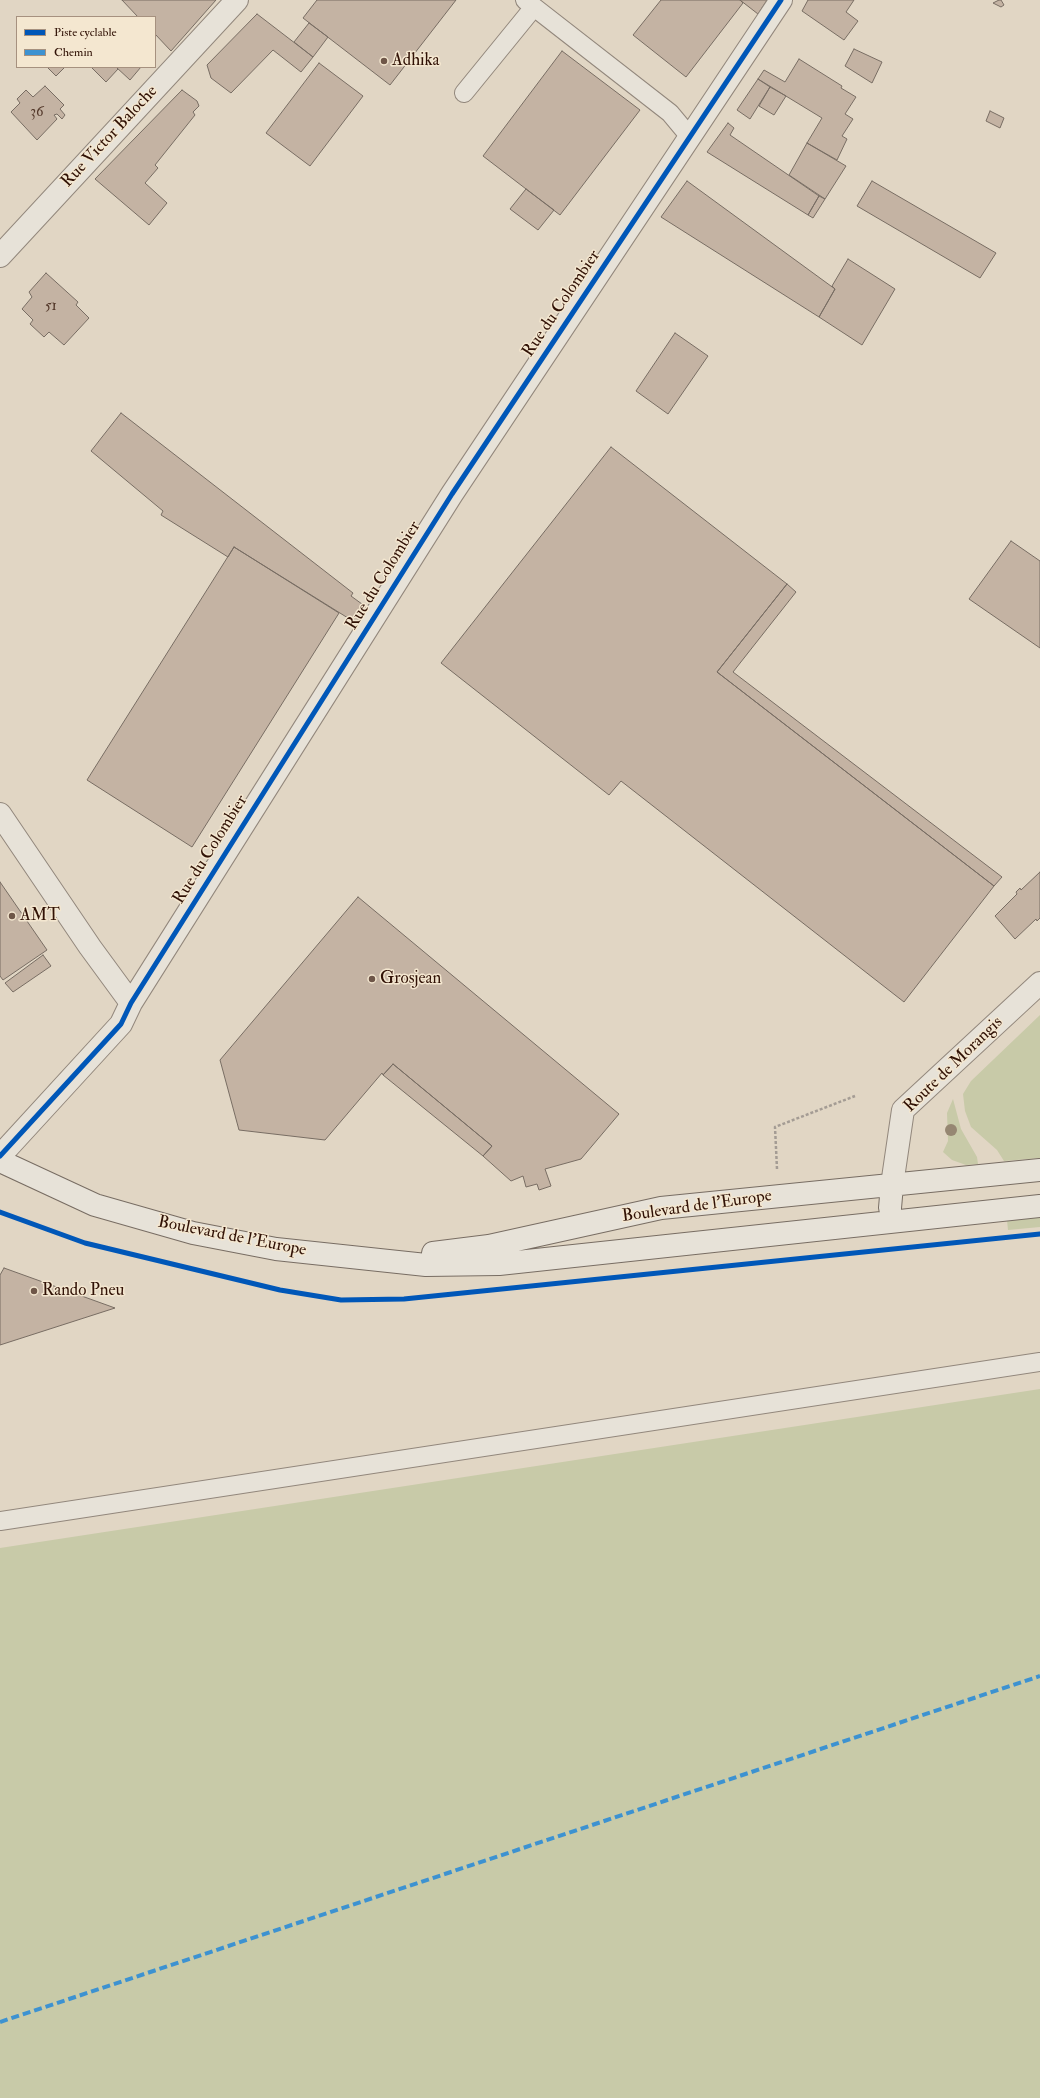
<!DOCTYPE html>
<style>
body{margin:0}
#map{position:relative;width:1040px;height:2098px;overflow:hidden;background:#e1d6c4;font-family:"IM FELL Double Pica",serif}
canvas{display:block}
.legend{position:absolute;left:16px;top:16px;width:140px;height:52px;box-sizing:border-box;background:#f4e7d0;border:1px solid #a6917f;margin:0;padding:5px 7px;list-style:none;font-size:12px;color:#301105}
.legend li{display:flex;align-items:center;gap:8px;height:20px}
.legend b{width:20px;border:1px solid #a6917f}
</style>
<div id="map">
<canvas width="1040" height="2098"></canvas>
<ul class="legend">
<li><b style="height:5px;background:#0057b8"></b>Piste cyclable</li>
<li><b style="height:5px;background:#3d92d1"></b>Chemin</li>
</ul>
</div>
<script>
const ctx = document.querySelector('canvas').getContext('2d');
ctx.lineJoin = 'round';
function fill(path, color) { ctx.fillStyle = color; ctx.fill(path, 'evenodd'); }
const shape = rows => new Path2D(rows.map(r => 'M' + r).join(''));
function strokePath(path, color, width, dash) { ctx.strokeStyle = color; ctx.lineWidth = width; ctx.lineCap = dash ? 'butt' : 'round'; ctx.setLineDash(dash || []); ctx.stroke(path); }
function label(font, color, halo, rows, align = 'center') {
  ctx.font = font + ' "IM FELL Double Pica",serif'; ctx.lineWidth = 3; ctx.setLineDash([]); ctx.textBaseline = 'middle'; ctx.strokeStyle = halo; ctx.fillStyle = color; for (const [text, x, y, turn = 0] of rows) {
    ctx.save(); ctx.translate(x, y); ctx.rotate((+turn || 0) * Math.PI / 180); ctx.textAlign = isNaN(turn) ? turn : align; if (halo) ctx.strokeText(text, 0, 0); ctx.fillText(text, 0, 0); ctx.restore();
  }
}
fill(shape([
 [1040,1015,1040,1158,1004,1161,997,1150,971,1127,965,1111,963,1094,971,1081],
 [953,1099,961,1129,977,1157,978,1164,966,1165,952,1160,943,1152,948,1141,947,1113],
 [1040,1216,1040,1227,1008,1230,1007,1220],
 [1040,1389,1040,2098,0,2098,0,1548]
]), '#c8caa8');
const building = shape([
 [122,0,216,0,171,51,155,34,155,17,138,17,122,0],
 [317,0,456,0,390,85,303,18,317,0],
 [661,0,740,0,743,3,686,77,633,35,661,0],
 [740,0,767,0,758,14,740,0],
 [808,0,854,0,846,12,858,21,844,40,802,11,808,0],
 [999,0,1001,0,1004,5,1001,7,993,3,999,0],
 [257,14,313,57,301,72,273,50,231,93,211,78,207,65,257,14],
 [309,23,328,37,313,57,294,42,309,23],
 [854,49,882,62,872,83,845,66,854,49],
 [562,51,640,110,560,215,483,156,562,51],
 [799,59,842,86,841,88,856,97,845,114,853,119,842,136,847,139,837,160,807,143,822,118,758,79,764,70,785,82,799,59],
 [319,63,363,96,310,166,266,133,319,63],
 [47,67,65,67,56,76,47,67],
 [91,67,116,67,118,69,106,82,91,67],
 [116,67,141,67,130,80,116,67],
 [758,79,770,87,750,119,737,110,758,79],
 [45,86,64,105,60,109,65,115,62,119,57,114,54,115,57,119,37,140,11,112,20,103,17,99,26,90,33,97,45,86],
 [770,87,786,96,774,115,759,106,770,87],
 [182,90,197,101,199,106,193,112,195,115,155,165,158,168,145,183,167,203,149,225,95,179,182,90],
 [990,111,1004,118,1000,128,986,121,990,111],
 [728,123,734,128,730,135,819,196,808,215,707,152,728,123],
 [807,143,846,166,825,199,789,175,807,143],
 [687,181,835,289,819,317,661,217,687,181],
 [872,181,996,253,980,278,857,206,872,181],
 [526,189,554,210,538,230,510,209,526,189],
 [819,196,825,199,813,218,808,215,819,196],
 [848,259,895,289,862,345,819,317,835,289,832,286,848,259],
 [46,273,78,302,76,305,89,318,64,345,49,332,44,337,30,324,33,320,22,309,32,297,29,292,46,273],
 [675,333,708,356,668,414,636,391,675,333],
 [121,413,353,593,351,596,366,607,356,623,234,547,228,557,161,515,163,511,91,451,121,413],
 [611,447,787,584,717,672,994,886,904,1002,621,781,609,795,441,663,611,447],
 [1011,541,1040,561,1040,648,969,599,1011,541],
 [234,547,339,613,192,847,87,780,234,547],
 [787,584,796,592,733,672,1002,877,994,886,717,672,787,584],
 [1040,872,1040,918,1037,921,1036,919,1015,939,995,916,1017,894,1016,892,1020,888,1021,890,1040,872],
 [0,882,47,950,3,980,0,976,0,882],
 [358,897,619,1114,581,1159,545,1169,551,1186,539,1190,537,1184,526,1187,523,1176,511,1181,483,1156,492,1146,393,1064,383,1075,382,1073,325,1140,239,1130,220,1060,358,897],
 [43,955,51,966,13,992,5,983,43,955],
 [393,1064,492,1146,483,1156,383,1075,393,1064],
 [4,1268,115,1308,0,1345,0,1275,4,1268]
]);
fill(building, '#c4b3a3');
strokePath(building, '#786d63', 1);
const service = shape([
 [525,0,670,113,690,137],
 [464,93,534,7],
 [0,1521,1040,1362]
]);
const minor = shape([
 [0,814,90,947,131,1003],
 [0,1156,121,1024,131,1003,452,494,781,0],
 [892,1185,903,1110,1040,983]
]);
const tertiary = shape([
 [0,256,237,0]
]);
const secondary = shape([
 [0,1161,95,1205,193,1233,276,1249,426,1265,499,1264,1040,1206],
 [890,1208,892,1185],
 [433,1253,489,1246,661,1208,1040,1170]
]);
strokePath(service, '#92877c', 20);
strokePath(minor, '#92877c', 24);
strokePath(tertiary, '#92877c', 24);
strokePath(secondary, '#786d63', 24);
strokePath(shape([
 [777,1169,775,1127,855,1096]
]), '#a49c94', 2.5, [3, 2]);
strokePath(service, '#e7e2d8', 18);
strokePath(minor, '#e7e2d8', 22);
strokePath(tertiary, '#e7e2d8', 22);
strokePath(secondary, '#e7e2d8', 22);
strokePath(shape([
 [0,2022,1040,1676]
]), '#3d92d1', 4, [8, 4]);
strokePath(shape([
 [0,1156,121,1024,131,1003,452,494,781,0],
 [0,1212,85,1243,280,1290,341,1300,404,1299,1040,1234]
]), '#0057b8', 5);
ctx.fillStyle = '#968772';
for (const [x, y] of [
 [951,1130]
]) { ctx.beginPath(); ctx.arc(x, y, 6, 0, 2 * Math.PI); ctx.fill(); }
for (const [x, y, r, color] of [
 [384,61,4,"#6e5648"],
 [12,916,4,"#6e5648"],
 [372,979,4,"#6e5648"],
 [34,1291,4,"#6e5648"]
]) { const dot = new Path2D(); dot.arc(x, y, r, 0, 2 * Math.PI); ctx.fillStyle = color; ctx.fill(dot); strokePath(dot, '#f4e7d0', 1.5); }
label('15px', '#553a2c', null, [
 ["36",37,113],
 ["51",51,307]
]);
label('17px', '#301105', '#f4e7d0', [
 ["Adhika",392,61],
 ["AMT",20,916],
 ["Grosjean",380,979],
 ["Rando Pneu",42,1291]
], 'left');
label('17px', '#301105', '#f4e7d0', [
 ["Rue Victor Baloche",110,137,-47],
 ["Rue du Colombier",562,304,-56],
 ["Rue du Colombier",384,576,-58],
 ["Rue du Colombier",211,850,-58],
 ["Route de Morangis",954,1065,-44],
 ["Boulevard de l'Europe",697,1207,-8],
 ["Boulevard de l'Europe",232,1237,11]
]);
</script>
